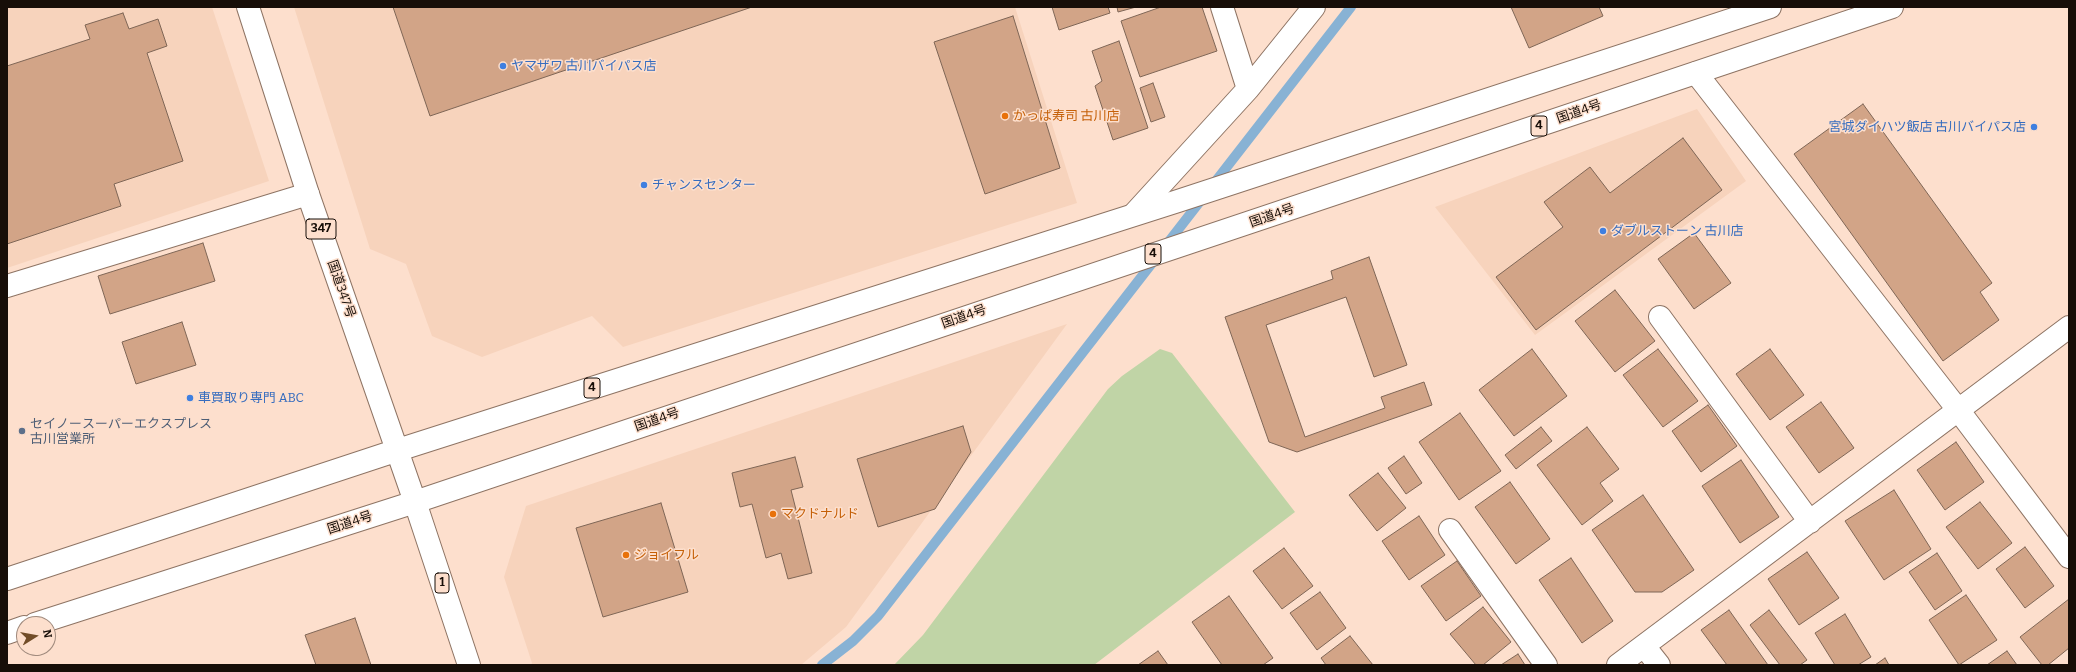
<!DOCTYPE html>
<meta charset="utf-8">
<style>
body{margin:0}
#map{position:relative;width:2076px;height:672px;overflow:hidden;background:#fddfcd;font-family:Bitter,serif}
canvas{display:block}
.frame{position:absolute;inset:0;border:8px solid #170e08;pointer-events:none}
.north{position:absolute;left:16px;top:616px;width:40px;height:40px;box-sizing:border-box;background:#fddfcd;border:1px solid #a18b7e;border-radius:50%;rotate:79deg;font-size:11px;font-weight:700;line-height:16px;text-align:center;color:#170e08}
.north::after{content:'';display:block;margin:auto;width:14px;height:18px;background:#724d28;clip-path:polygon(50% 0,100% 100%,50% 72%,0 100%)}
</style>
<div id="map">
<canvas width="2076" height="672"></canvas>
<div class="frame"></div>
<div class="north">N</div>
</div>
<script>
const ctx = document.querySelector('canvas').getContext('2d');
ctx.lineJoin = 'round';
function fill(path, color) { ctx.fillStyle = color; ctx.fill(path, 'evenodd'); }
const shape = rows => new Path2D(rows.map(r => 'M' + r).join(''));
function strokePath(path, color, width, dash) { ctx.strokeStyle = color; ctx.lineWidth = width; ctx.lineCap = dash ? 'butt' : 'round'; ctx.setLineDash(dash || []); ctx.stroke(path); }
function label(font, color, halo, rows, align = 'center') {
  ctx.font = font + ' Bitter,"Noto Sans JP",serif'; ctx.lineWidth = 3; ctx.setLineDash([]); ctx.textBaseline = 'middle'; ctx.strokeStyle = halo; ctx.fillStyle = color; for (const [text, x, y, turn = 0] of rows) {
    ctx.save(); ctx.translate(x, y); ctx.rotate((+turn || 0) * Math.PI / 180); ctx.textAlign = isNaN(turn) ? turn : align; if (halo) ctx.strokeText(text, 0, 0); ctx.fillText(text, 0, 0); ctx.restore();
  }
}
fill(shape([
 [7,7,212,7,269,181,7,268],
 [294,7,1015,7,1077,203,623,347,592,316,482,357,432,336,406,264,370,249],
 [1697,109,1746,181,1535,335,1435,207],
 [1067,324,846,627,801,665,531,665,532,663,504,577,526,506]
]), '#f7d3bc');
fill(shape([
 [1160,349,1172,353,1295,512,1094,665,894,665,923,635,1108,389,1122,376]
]), '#c0d4a6');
strokePath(shape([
 [822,665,853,641,878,616,1351,7]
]), '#88b2d4', 10);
const building = shape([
 [393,7,752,7,430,116,393,7],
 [1052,7,1108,7,1110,13,1059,30,1052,7],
 [1117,7,1136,7,1118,12,1117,7],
 [1161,7,1202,7,1217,51,1140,77,1121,21,1161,7],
 [1511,7,1599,7,1603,16,1529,48,1511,7],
 [123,13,129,29,158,19,167,46,147,53,183,161,114,184,121,206,7,244,7,66,90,39,85,25,123,13],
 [1013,16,1060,168,985,194,934,42,1013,16],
 [1119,41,1148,128,1113,140,1095,86,1102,81,1092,51,1119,41],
 [1153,83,1165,117,1151,122,1140,88,1153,83],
 [1863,104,1992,283,1980,292,1999,320,1943,361,1794,154,1863,104],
 [1683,138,1722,190,1536,330,1496,277,1563,227,1544,202,1590,167,1610,193,1683,138],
 [1694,233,1731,283,1694,309,1658,259,1694,233],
 [203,243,215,281,110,314,98,276,203,243],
 [1369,257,1407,365,1374,377,1346,297,1266,325,1305,437,1385,408,1381,397,1424,382,1432,405,1297,452,1269,442,1225,317,1333,279,1331,271,1369,257],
 [1615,290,1655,341,1615,372,1575,321,1615,290],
 [182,322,196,365,136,384,122,342,182,322],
 [1532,349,1567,396,1514,436,1479,390,1532,349],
 [1658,349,1698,401,1663,427,1623,375,1658,349],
 [1770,349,1804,395,1770,420,1736,374,1770,349],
 [1821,402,1854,448,1819,473,1786,427,1821,402],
 [1708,405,1737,446,1701,472,1672,431,1708,405],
 [1460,413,1501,471,1459,500,1419,442,1460,413],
 [963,426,971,452,935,509,878,527,857,459,963,426],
 [1541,427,1552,441,1516,469,1505,455,1541,427],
 [1587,427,1619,469,1600,483,1613,501,1582,525,1537,465,1587,427],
 [1956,442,1984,482,1945,510,1917,470,1956,442],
 [1404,456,1422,483,1406,494,1388,468,1404,456],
 [795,457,803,487,791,490,812,573,788,579,781,553,766,558,752,504,740,507,732,473,795,457],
 [1741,460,1779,517,1740,543,1702,486,1741,460],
 [1378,473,1406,508,1377,531,1349,495,1378,473],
 [1510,482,1550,539,1516,564,1475,507,1510,482],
 [1894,490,1931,549,1884,580,1845,521,1894,490],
 [1643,495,1694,570,1662,592,1635,592,1592,530,1643,495],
 [1980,502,2012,543,1978,569,1946,527,1980,502],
 [661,503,688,592,603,617,576,528,661,503],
 [1419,516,1445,555,1409,580,1382,541,1419,516],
 [2025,547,2054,586,2025,608,1996,569,2025,547],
 [1284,548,1313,586,1282,609,1253,571,1284,548],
 [1807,552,1839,598,1799,625,1768,579,1807,552],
 [1937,553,1962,591,1935,610,1909,572,1937,553],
 [1571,558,1613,621,1582,643,1539,580,1571,558],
 [1457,561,1481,596,1446,621,1421,586,1457,561],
 [1320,592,1346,628,1317,650,1290,613,1320,592],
 [1966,595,1997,640,1959,665,1929,620,1966,595],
 [1229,596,1273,658,1263,665,1222,665,1192,622,1229,596],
 [2069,599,2069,648,2048,665,2042,665,2020,637,2069,599],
 [1483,607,1511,642,1483,665,1476,665,1450,634,1483,607],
 [1729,610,1768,665,1727,665,1701,630,1729,610],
 [1769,610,1807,660,1800,665,1780,665,1750,625,1769,610],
 [1845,614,1871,657,1858,665,1835,665,1815,633,1845,614],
 [355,618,371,665,316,665,305,635,355,618],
 [1350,636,1373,665,1326,665,1321,658,1350,636],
 [1158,651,1168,665,1138,665,1158,651],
 [2007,651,2017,665,1987,665,2007,651],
 [1518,654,1525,665,1501,665,1518,654],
 [1885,658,1889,665,1875,665,1885,658]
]);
fill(building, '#d2a487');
strokePath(building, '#7f6656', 1);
const minor = shape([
 [1696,73,1959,411,2069,557],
 [1248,89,1314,7],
 [1134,214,1248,89,1222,7],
 [7,286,308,194],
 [1660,317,1810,522],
 [1450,530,1546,665],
 [1644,646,1659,665],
 [1618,665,2069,327]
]);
const major = shape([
 [415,502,469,665]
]);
const highway = shape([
 [248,7,308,194,415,502],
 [7,579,398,450,1178,201,1770,7],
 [35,624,415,502,1892,7],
 [7,633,24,627]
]);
strokePath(minor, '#8e7464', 24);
strokePath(major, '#8e7464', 24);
strokePath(highway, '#8e7464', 24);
strokePath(minor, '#fff', 22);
strokePath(major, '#fff', 22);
strokePath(highway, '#fff', 22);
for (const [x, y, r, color] of [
 [503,66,4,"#3f7fe0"],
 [1005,116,4,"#e8710a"],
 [2034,127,4,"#3f7fe0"],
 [644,185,4,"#3f7fe0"],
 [1603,231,4,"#3f7fe0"],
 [190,398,4,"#3f7fe0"],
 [22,431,4,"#5c6f8a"],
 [773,514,4,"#e8710a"],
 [626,555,4,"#e8710a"]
]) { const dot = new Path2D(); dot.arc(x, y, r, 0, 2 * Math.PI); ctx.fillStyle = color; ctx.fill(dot); strokePath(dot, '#fddfcd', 1.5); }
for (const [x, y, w] of [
 [1539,126,16],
 [321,229,30],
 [1153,254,16],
 [592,388,16],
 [442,583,14]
]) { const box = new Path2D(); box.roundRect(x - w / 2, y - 10, w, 20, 3); ctx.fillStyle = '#fddfcd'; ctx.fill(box); strokePath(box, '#170e08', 1); }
label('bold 12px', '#170e08', null, [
 ["4",1539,126],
 ["347",321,229],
 ["4",1153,254],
 ["4",592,388],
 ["1",442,583]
]);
label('13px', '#366cbe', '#fddfcd', [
 ["ヤマザワ 古川バイパス店",511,66],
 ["宮城ダイハツ飯店 古川バイパス店",2026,127,"right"],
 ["チャンスセンター",652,185],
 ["ダブルストーン 古川店",1611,231],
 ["車買取り専門 ABC",198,398]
], 'left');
label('13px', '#170e08', '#fddfcd', [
 ["国道4号",1579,112,-19],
 ["国道4号",1272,216,-19],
 ["国道347号",341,289,71],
 ["国道4号",964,317,-19],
 ["国道4号",657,420,-19],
 ["国道4号",350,523,-18]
]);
label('13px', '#c56008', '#fddfcd', [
 ["かっぱ寿司 古川店",1013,116],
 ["マクドナルド",781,514],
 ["ジョイフル",634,555]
], 'left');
label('13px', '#4e5e75', '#fddfcd', [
 ["セイノースーパーエクスプレス",30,424],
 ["古川営業所",30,439]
], 'left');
</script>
